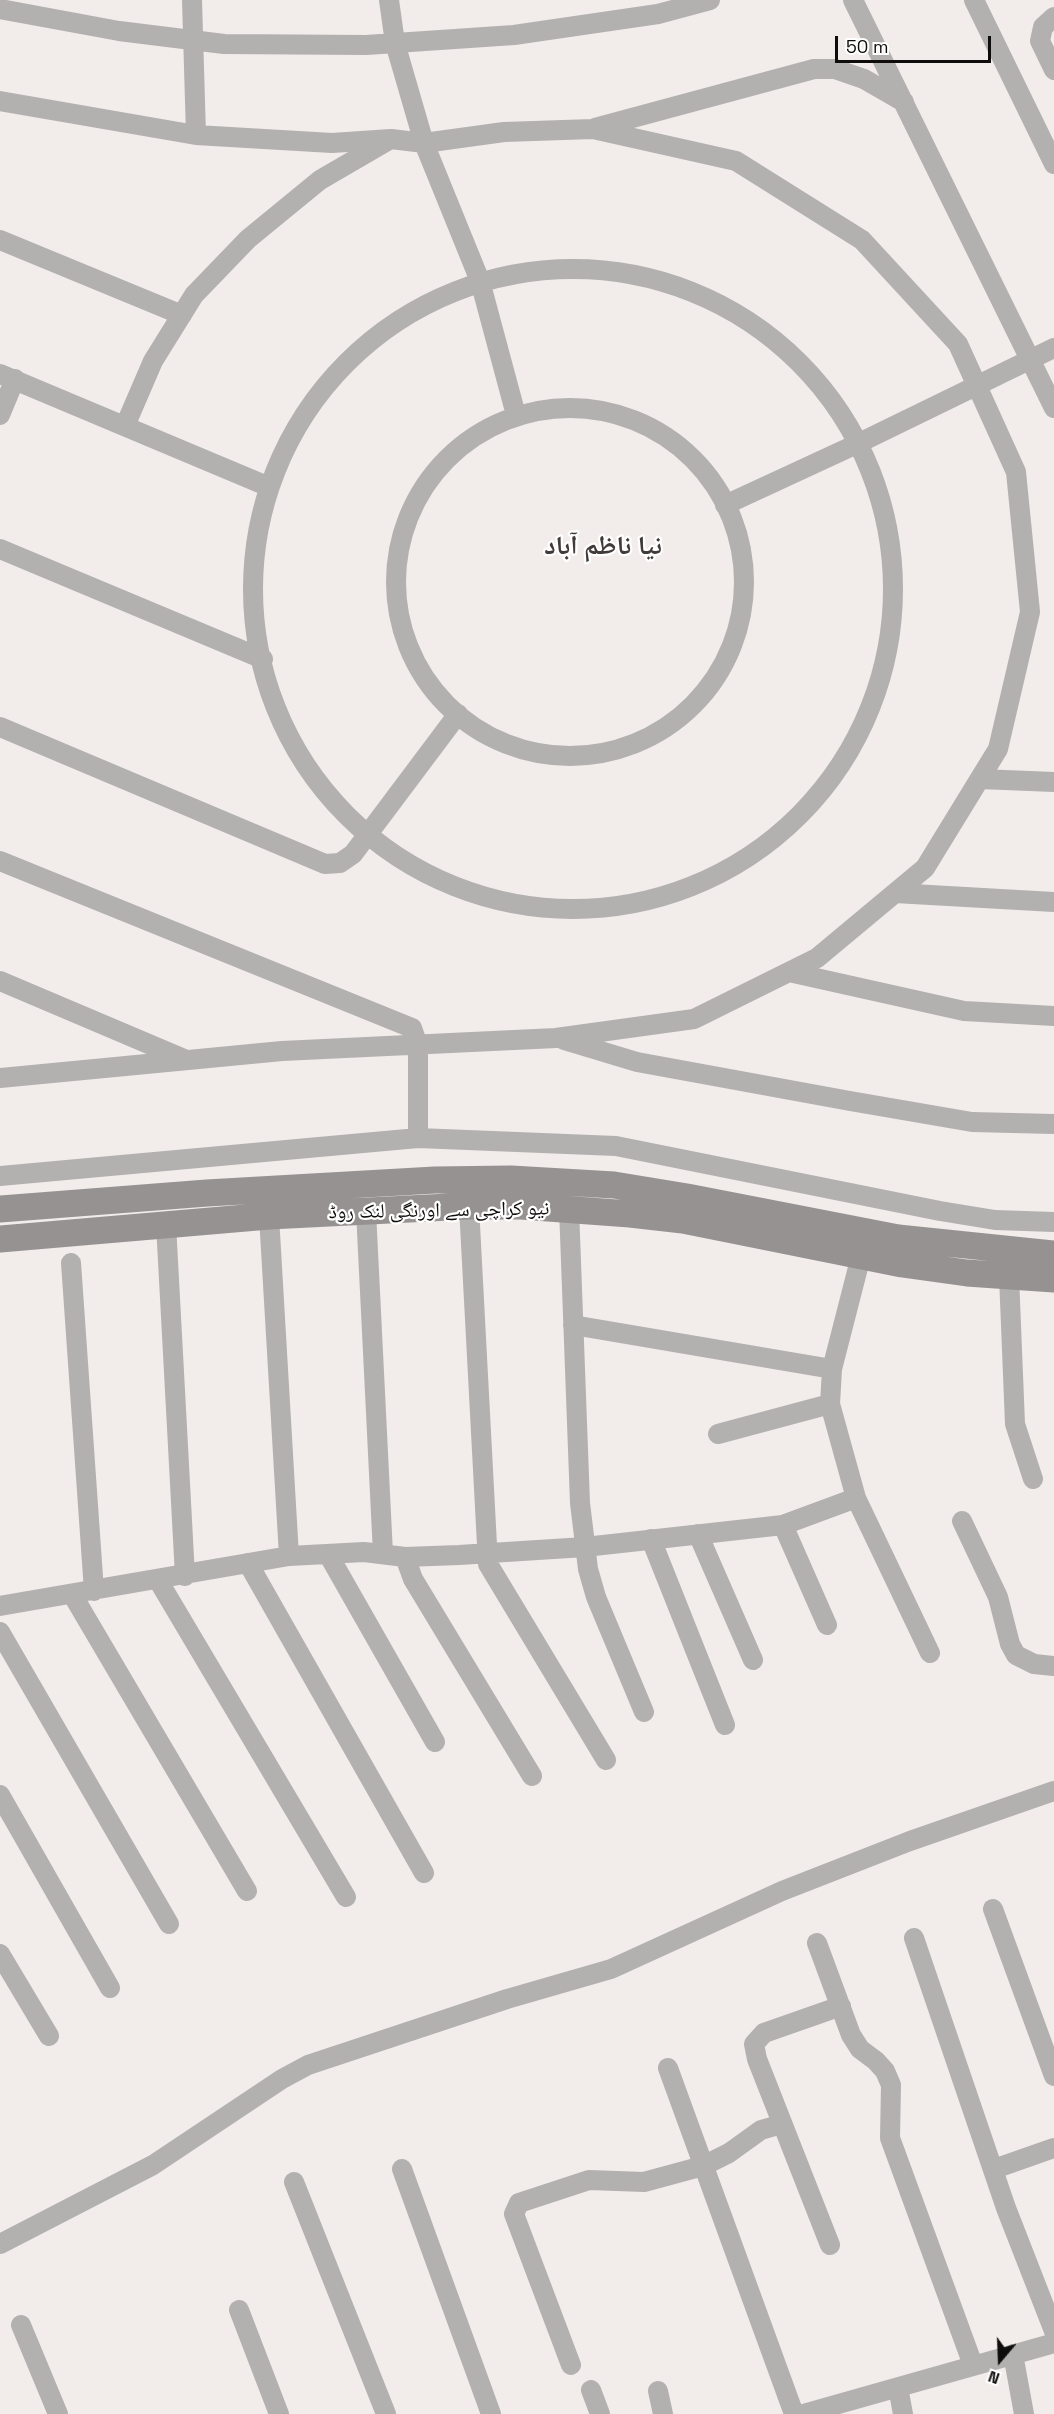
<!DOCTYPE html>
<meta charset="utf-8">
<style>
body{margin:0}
#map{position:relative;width:1054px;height:2414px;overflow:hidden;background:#f2ecea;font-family:"Space Grotesk",sans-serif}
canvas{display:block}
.north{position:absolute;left:970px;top:2330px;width:60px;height:60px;-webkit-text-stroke:4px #fff;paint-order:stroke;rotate:199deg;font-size:16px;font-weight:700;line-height:24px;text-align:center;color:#0f0d0c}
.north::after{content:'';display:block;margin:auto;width:21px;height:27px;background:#0f0d0c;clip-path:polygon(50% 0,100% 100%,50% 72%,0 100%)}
.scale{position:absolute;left:835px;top:36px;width:156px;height:27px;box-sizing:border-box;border:3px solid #0f0d0c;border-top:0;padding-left:8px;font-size:18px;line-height:21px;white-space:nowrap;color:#0f0d0c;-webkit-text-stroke:4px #fff;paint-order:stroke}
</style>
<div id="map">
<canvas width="1054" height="2414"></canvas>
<div class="north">N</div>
<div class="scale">50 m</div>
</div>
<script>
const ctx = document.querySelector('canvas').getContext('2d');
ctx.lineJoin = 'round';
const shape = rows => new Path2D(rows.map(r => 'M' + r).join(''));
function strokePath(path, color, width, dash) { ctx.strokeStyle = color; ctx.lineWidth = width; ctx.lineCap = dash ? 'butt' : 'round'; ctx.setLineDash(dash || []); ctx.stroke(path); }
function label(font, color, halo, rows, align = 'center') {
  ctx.font = font + ' "Space Grotesk","Noto Naskh Arabic",sans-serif'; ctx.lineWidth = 4.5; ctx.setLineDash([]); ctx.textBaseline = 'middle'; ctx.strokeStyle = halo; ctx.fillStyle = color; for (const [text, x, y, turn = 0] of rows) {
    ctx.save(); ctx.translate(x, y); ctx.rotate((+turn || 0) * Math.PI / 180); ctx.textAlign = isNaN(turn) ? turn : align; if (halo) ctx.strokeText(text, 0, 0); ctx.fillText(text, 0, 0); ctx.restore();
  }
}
strokePath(shape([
 [192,0,196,135],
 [389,0,395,43,424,143,480,281,516,415],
 [853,0,1054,408],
 [974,0,1054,164],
 [0,9,119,31,224,44,366,45,514,35,658,14,710,0],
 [1054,17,1043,27,1040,41,1054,70],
 [0,101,196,135,332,143,391,139,424,143,504,132,593,129,736,161,862,240,958,344,1016,472,1030,612,998,749,925,868,817,958,694,1019,556,1038,282,1051,0,1078],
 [595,128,814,69,835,69,864,79,904,102],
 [0,240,182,315],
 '253 589a320 320 0 1 1 640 0a320 320 0 1 1-640 0Z',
 [0,374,267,486],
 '396 582a174 174 0 1 1 348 0a174 174 0 1 1-348 0Z',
 [0,415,15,379],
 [125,426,153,361,194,295,248,239,320,180,387,141],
 [725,505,859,443,1054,348],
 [0,549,263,659],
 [0,727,325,864,340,863,353,854,458,714],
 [980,779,1054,782],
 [0,861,412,1028,418,1045,418,1138],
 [895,893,1054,902],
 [789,972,964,1011,1054,1016],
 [0,981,184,1059],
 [564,1040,637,1062,850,1101,972,1122,1054,1124],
 [0,1176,418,1138,616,1146,940,1211,995,1220,1054,1222],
 [469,1206,488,1564,606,1760],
 [569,1208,580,1503,588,1569,596,1597,644,1712],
 [366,1211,383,1554],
 [269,1216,289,1556],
 [166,1224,185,1576],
 [861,1256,832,1369,830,1404,856,1498,930,1653],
 [71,1263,94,1591],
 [1009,1276,1015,1424,1033,1479],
 [573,1325,832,1369],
 [718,1434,830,1404],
 [962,1521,998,1597,1010,1644,1016,1655,1034,1664,1054,1666],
 [783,1525,827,1625],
 [698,1534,753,1660],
 [651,1539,725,1725],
 [328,1554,435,1742],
 [405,1557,413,1579,532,1776],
 [248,1563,424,1873],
 [158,1580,346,1897],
 [72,1594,247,1891],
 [0,1606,289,1556,364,1552,405,1557,459,1555,585,1547,783,1525,856,1498],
 [0,1632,169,1924],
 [0,1795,110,1988],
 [993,1909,1054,2076],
 [914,1938,1006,2208,1054,2331],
 [817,1943,851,2035,860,2049,876,2061,885,2071,891,2085,890,2138,973,2365],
 [0,1954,49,2036],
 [668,2068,794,2414],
 [402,2169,491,2414],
 [994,2169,1054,2148],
 [294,2182,386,2414],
 [0,2244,153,2165,282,2079,308,2065,507,1999,611,1969,782,1891,910,1841,1054,1791],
 [830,2245,757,2059,754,2044,764,2033,841,2006],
 [239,2310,279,2414],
 [21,2325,58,2414],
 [1013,2354,1024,2414],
 [571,2365,514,2214,519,2203,589,2180,644,2182,703,2166,729,2153,761,2130,782,2124],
 [898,2387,903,2414],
 [591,2390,600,2414],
 [658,2391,663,2414],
 [803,2414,1054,2343]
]), '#b3b0b0', 20);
strokePath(shape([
 [0,1209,207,1193,435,1180,511,1179,614,1185,687,1197,898,1238,1054,1254],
 [0,1239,269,1216,469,1206,521,1206,630,1214,683,1220,902,1264,967,1273,1054,1279]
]), '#969292', 27);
label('20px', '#0f0d0c', '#fff', [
 ["نیو کراچی سے اورنگی لنک روڈ",439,1211,-1]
]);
label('bold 26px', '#403b39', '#fff', [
 ["نیا ناظم آباد",603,547]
]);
</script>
